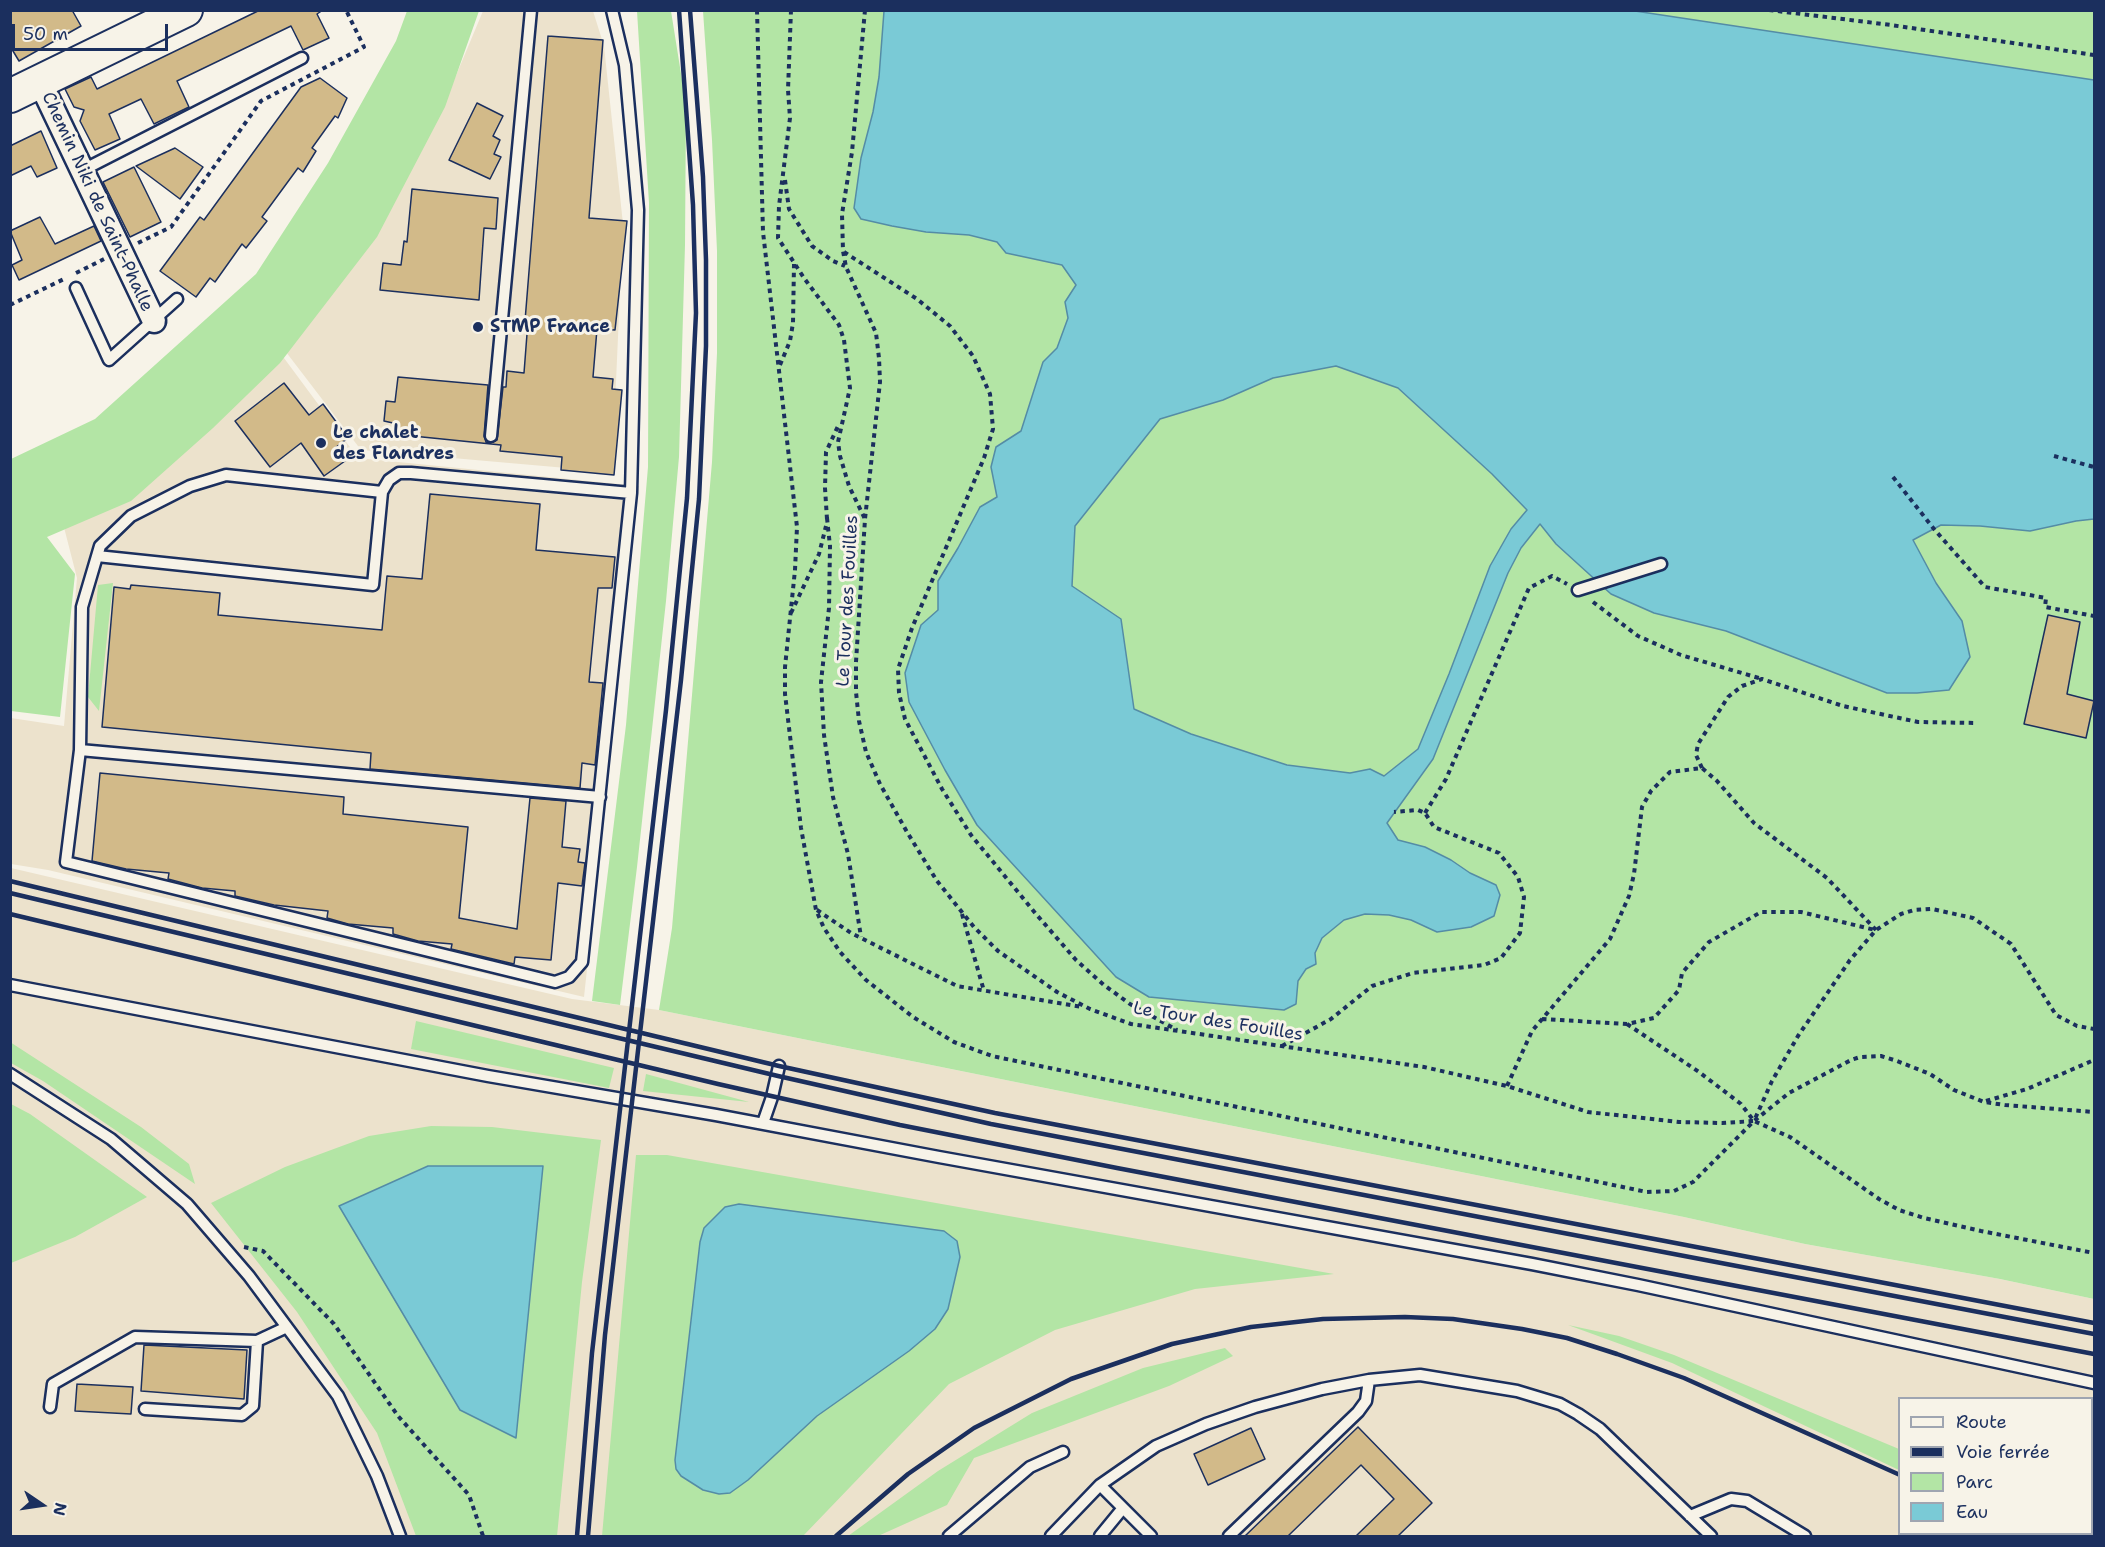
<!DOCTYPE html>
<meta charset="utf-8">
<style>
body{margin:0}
#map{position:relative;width:2105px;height:1547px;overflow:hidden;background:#f7f3e8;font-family:"Shantell Sans",sans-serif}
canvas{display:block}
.frame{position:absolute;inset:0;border:12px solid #1b2f5e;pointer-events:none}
.legend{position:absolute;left:1898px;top:1397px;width:195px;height:138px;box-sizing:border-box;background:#f7f3e8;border:2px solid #9fa5b1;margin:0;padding:8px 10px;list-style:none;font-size:18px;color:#1b2f5e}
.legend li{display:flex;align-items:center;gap:12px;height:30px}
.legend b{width:30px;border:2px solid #9fa5b1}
.north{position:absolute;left:12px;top:1475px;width:60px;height:60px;-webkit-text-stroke:4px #f7f3e8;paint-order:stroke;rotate:103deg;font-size:16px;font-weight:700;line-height:24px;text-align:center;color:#1b2f5e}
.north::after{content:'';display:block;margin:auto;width:21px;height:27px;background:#1b2f5e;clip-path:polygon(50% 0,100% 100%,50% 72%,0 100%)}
.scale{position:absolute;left:12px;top:24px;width:156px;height:27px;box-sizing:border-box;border:3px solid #1b2f5e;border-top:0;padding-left:8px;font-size:18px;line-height:21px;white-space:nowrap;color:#1b2f5e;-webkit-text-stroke:4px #f7f3e8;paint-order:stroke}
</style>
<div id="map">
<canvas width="2105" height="1547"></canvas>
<div class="frame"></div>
<ul class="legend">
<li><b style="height:8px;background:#f7f3e8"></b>Route</li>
<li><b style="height:8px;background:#1b2f5e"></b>Voie ferrée</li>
<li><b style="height:16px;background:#b3e5a5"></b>Parc</li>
<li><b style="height:16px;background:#7acad6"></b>Eau</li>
</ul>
<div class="north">N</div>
<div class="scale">50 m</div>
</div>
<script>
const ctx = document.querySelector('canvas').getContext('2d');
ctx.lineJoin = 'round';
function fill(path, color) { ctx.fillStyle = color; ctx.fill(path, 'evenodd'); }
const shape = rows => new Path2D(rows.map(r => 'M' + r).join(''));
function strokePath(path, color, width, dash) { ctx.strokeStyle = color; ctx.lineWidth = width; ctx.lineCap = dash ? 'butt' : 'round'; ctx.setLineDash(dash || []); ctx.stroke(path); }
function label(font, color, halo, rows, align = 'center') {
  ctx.font = font + ' "Shantell Sans",sans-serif'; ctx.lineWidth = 6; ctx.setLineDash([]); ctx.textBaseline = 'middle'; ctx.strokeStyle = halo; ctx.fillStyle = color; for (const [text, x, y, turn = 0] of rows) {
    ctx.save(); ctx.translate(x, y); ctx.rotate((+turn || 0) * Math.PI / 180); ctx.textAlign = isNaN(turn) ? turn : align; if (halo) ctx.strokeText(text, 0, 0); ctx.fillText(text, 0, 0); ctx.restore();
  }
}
fill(shape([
 [483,11,593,11,604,46,623,224,612,472,361,450,286,352,442,109],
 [281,354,358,458,639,486,584,997,48,870,11,864,11,718,64,726,77,578,58,504],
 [11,868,572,999,659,1010,1684,1217,1805,1244,2000,1279,2094,1299,2094,1536,11,1536],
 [1900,1398,2092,1398,2092,1534,1900,1534]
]), '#ece2cc');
fill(shape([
 [407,11,479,11,445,107,377,237,280,363,213,428,131,501,47,537,75,574,60,717,11,711,11,459,95,419,256,274,328,163,396,41],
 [637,11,671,11,686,105,685,245,679,457,666,601,637,867,620,1005,592,1001,626,725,648,467,649,203],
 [703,11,2094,11,2094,1299,2000,1279,1805,1244,1684,1217,659,1010,672,928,712,462,717,353,717,251,712,140],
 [113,583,99,711,88,697,98,585],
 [416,1021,614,1068,609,1088,411,1049],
 [10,1042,141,1127,189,1164,195,1184,43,1081,11,1063],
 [646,1074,749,1102,643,1091],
 [11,1104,30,1114,147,1197,75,1237,11,1263],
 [431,1126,492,1127,601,1140,582,1282,557,1536,416,1536,377,1433,297,1312,211,1203,285,1167,369,1136],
 [636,1155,667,1155,1334,1274,1195,1289,1055,1330,949,1384,803,1536,602,1536],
 [739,1204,817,1416,748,1480,676,1469,675,1460,700,1242,705,1228,725,1207],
 [1568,1325,1619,1336,1674,1355,1899,1449,1899,1470,1672,1363],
 [1225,1348,1233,1356,1169,1386,974,1458,947,1505,878,1536,848,1536,938,1471,1032,1413,1143,1368]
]), '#b3e5a5');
const water = shape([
 [884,11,1635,11,2094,80,2094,519,2076,521,2030,531,1980,526,1941,525,1913,540,1936,583,1962,621,1970,657,1949,690,1917,693,1887,693,1726,631,1654,613,1611,594,1556,544,1540,524,1521,548,1508,573,1433,759,1387,823,1398,840,1425,847,1451,860,1470,873,1496,885,1500,895,1494,916,1471,927,1437,932,1411,920,1389,915,1365,914,1344,920,1322,938,1315,953,1316,964,1306,969,1298,981,1296,1004,1284,1010,1149,997,1116,977,977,825,945,770,909,702,905,673,921,625,938,610,938,581,958,548,980,507,997,497,991,467,996,447,1021,431,1043,362,1057,348,1068,318,1065,302,1076,285,1062,265,1006,253,997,242,969,235,926,232,892,226,861,219,854,208,861,158,873,112,879,77,884,11],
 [1336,366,1398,388,1492,474,1527,510,1511,529,1490,566,1449,674,1418,749,1384,776,1370,769,1350,773,1287,765,1191,734,1134,709,1121,619,1072,586,1075,526,1160,419,1223,400,1273,378,1336,366],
 [428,1166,543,1166,516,1438,460,1410,339,1206,428,1166],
 [739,1204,944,1231,957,1241,960,1257,948,1309,935,1329,909,1351,817,1416,748,1480,730,1493,719,1494,703,1490,681,1476,676,1469,675,1460,700,1242,704,1228,725,1207,739,1204]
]);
fill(water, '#7acad6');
strokePath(water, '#548ca6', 1.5);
const building = shape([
 [10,10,72,10,81,26,19,61,10,46,10,10],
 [260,10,323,10,317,14,329,38,303,50,291,26,177,81,189,107,154,124,141,99,109,114,120,139,95,150,80,121,84,110,74,107,65,89,91,77,97,89,260,10],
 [548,36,603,40,589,218,627,221,615,330,597,329,593,377,613,379,612,389,622,390,614,475,561,470,562,457,500,451,501,445,393,434,393,423,384,421,386,401,395,402,398,377,488,385,484,436,486,442,490,443,497,440,503,387,506,387,507,371,524,373,528,321,525,321,548,36],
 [320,78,347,98,338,118,335,116,312,148,316,151,303,172,298,168,262,217,267,221,246,248,242,244,215,282,210,278,196,297,160,271,200,217,204,220,301,87,320,78],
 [477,103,503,116,493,136,500,140,494,154,501,157,490,179,449,160,477,103],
 [41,131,57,168,37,177,31,166,10,176,10,146,41,131],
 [175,148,203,167,180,199,136,166,175,148],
 [134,167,161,222,130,237,103,182,134,167],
 [412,189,498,198,496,229,484,228,479,300,380,290,383,263,401,265,404,241,407,242,412,189],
 [40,217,55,244,94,226,101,241,19,280,12,265,22,260,10,231,40,217],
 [284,383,309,415,323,404,348,438,335,448,345,461,324,476,301,443,270,467,235,421,284,383],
 [430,494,540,504,536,550,615,557,612,588,598,588,589,682,603,683,595,765,582,763,580,788,370,769,371,753,102,727,114,587,130,589,131,585,220,593,218,615,382,630,387,576,422,579,430,494],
 [2048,615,2080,622,2067,694,2094,701,2086,738,2024,724,2048,615],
 [100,773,344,797,343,814,468,827,459,918,517,929,530,798,566,801,562,847,580,849,578,862,585,863,582,886,558,883,551,960,515,957,514,964,451,949,452,944,418,941,393,934,393,928,348,924,327,918,328,911,274,905,235,896,235,891,202,888,168,879,169,873,126,869,92,861,100,773],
 [144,1345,247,1350,244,1399,141,1391,144,1345],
 [77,1384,133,1387,131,1414,75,1411,77,1384],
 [1358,1427,1432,1503,1398,1536,1356,1536,1394,1499,1361,1465,1288,1536,1245,1536,1358,1427],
 [1251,1428,1265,1459,1208,1485,1194,1454,1251,1428]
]);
fill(building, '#d2ba89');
strokePath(building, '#1b2f5e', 1.5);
const lane = shape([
 [612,10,625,65,638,210,631,493,582,962,569,977,555,982,66,862,80,750,82,607,100,546,131,516,190,486,226,475,382,492,389,480,399,473,411,473,631,493],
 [83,170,302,58],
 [76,288,109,360,177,299],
 [491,436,531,10],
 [97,556,373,585,382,492],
 [1578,590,1661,564],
 [80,750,600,797],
 [10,985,488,1076,716,1115,939,1157,1532,1264,1638,1285,2094,1383],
 [10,1074,111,1139,187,1204,249,1276,338,1396,377,1476,400,1536],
 [763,1123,772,1097,779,1066],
 [50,1407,53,1384,135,1337,257,1341,287,1327],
 [145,1409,242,1415,253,1406,257,1341],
 [1100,1485,1151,1536],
 [1690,1516,1731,1499,1747,1501,1805,1536],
 [949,1536,1030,1467,1063,1452],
 [1051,1536,1100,1485,1156,1446,1206,1424,1255,1407,1322,1389,1369,1380,1420,1375,1517,1391,1560,1404,1578,1414,1600,1429,1711,1536],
 [1100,1536,1123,1508],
 [1229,1536,1358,1412,1366,1401,1369,1380]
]);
const street = shape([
 [40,82,154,321]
]);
const secondary = shape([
 [10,96,186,10]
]);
strokePath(lane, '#1b2f5e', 15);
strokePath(street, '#1b2f5e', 27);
strokePath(secondary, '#1b2f5e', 36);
strokePath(shape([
 [757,10,763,232,797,527,795,570,785,667,785,694,801,828,816,910,824,928,840,952,866,980,913,1017,954,1042,992,1056,1647,1192,1674,1191,1693,1182,1754,1121,1789,1093,1851,1060,1860,1057,1881,1056,1897,1061,1930,1074,1954,1090,1984,1102,2005,1105,2094,1112],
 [791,10,788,90,790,118,779,206,778,238,804,278,839,325,844,340,850,388,838,442,840,456,849,486,865,519],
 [865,10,852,152,842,214,843,251,846,267,876,333,879,358,880,382,865,519,856,662,856,692,859,721,866,752,880,784,907,832,937,881,974,927,998,951,1057,992,1090,1009,1131,1024,1424,1067,1507,1086,1588,1112,1679,1122,1722,1123,1754,1121,1772,1081,1798,1036,1850,960,1876,930,1901,914,1914,910,1932,909,1973,918,2011,944,2056,1015,2077,1026,2094,1029],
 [1769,10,1891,25,2094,55],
 [785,180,789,209,812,246,833,261,845,266],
 [138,243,171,227,261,101,364,47,346,10],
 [844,252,917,299,950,326,973,356,990,394,993,429,984,458,912,628,898,669,899,693,905,719,942,789,971,835,1036,914,1076,960,1104,985,1130,1004,1177,1030],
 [76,273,104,259],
 [10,305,64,279],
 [780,365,790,341,793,323,794,264],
 [2054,456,2094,467],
 [1893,477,1934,529,1985,587,2046,598,2045,607,2094,616],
 [827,518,830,546,829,608,821,682,824,735,833,797,848,854,861,937],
 [827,519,825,488,826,452,839,424],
 [1593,602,1638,636,1681,655,1762,679],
 [791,613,819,554,826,526],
 [1702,768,1696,755,1698,744,1728,697,1742,686,1762,679,1843,706,1918,722,1976,723],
 [1425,813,1446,779,1529,588,1552,576,1567,584],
 [817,910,851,933,957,986,1082,1007],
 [962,914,984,991],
 [1542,1019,1627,1024,1654,1018,1679,990,1682,973,1709,942,1761,912,1801,912,1875,930],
 [1627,1024,1699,1072,1741,1104,1754,1121,1790,1137,1879,1199,1899,1210,1924,1218,1981,1231,2094,1253],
 [1282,1046,1331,1019,1372,986,1413,973,1484,965,1501,958,1520,933,1524,897,1518,877,1499,853,1434,827,1425,813,1418,810,1394,812],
 [1507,1086,1532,1031,1610,939,1629,896,1634,874,1642,807,1651,791,1670,772,1702,768,1717,781,1754,823,1827,878,1876,930],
 [1986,1101,2027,1089,2094,1060],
 [244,1247,263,1251,334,1324,398,1416,469,1495,483,1536],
 [2092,1447,2094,1448],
 [2092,1532,2094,1532],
 [2071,1536,2072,1534]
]), '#1b2f5e', 4, [4.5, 4.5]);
strokePath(lane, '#f7f3e8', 10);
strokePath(street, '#f7f3e8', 22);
strokePath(secondary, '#f7f3e8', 32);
strokePath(shape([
 [10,881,779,1066,995,1113,2094,1323],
 [10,893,778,1076,991,1124,2094,1334],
 [10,914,718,1084,900,1125,1117,1168,2094,1354],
 [2017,1534,2023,1536],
 [577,1536,592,1353,666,710,687,498,696,313,693,205,679,10],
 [588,1536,605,1335,681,680,699,499,706,346,706,260,703,177,690,10],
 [836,1536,908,1474,974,1428,1071,1379,1172,1344,1251,1327,1323,1319,1405,1317,1453,1319,1522,1329,1567,1338,1617,1354,1684,1378,1900,1475]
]), '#1b2f5e', 4.5);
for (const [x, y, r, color] of [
 [478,327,6,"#1b2f5e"],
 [321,443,6,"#1b2f5e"]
]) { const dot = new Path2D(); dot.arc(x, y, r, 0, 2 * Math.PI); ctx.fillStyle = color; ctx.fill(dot); strokePath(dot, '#f7f3e8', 2); }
label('18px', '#1b2f5e', '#f7f3e8', [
 ["Chemin Niki de Saint-Phalle",97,202,65],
 ["Le Tour des Fouilles",848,601,-87],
 ["Le Tour des Fouilles",1218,1022,9]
]);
label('bold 18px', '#1b2f5e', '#f7f3e8', [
 ["STMP France",490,327],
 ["Le chalet",333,433],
 ["des Flandres",333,454]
], 'left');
</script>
